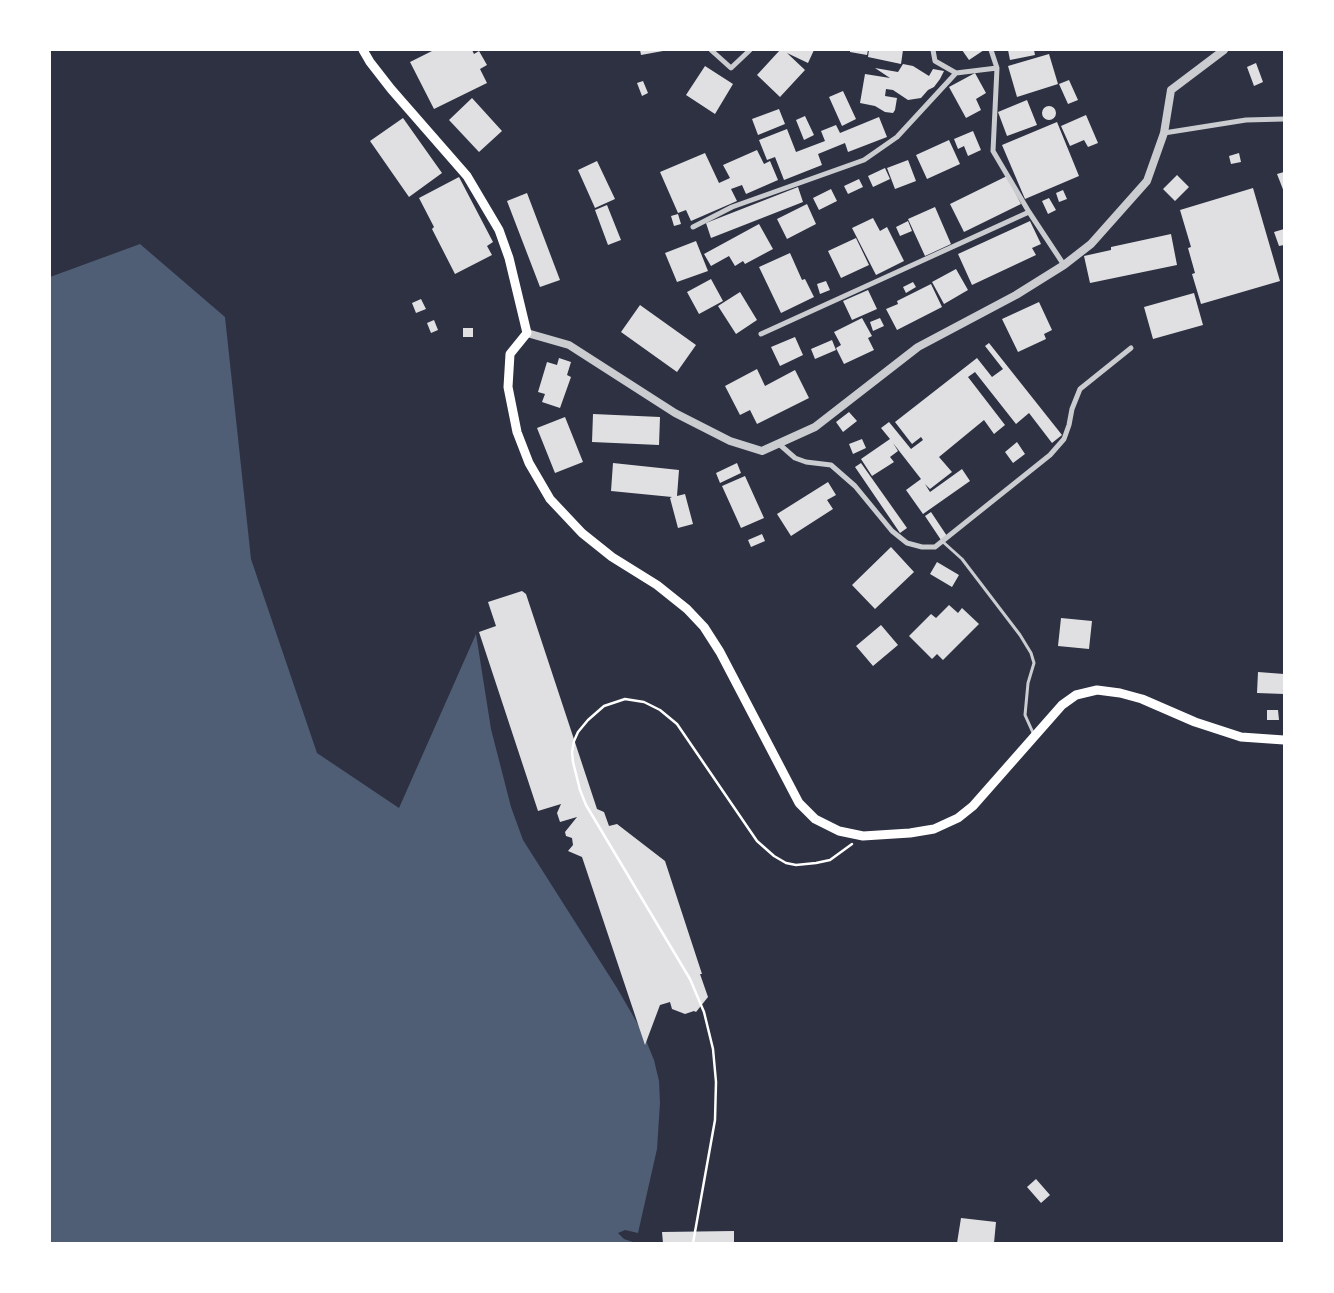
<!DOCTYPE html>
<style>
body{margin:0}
#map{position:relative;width:1334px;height:1293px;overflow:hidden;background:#2d3142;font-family:Georgia,serif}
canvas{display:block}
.frame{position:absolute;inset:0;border:51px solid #fff;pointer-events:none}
</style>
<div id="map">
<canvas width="1334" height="1293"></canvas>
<div class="frame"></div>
</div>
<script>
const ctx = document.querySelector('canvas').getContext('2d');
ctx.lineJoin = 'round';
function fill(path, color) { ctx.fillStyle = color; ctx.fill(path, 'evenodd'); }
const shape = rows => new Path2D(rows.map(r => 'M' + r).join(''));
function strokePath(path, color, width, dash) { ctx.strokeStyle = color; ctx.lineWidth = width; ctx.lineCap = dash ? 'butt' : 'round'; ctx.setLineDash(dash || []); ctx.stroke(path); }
fill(shape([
 [140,244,225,317,251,559,317,753,399,808,476,634,491,729,511,807,523,840,617,988,643,1033,654,1060,659,1081,660,1103,657,1149,638,1233,625,1230,618,1233,624,1239,636,1243,50,1243,50,277]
]), '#4f5d75');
fill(shape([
 [434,50,472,50,474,54,479,51,487,65,480,69,487,83,434,109,410,62],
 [640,50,663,50,663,51,641,55],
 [780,50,814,50,808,63,787,53,805,70,780,97,757,75],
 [850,50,868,50,867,55,850,52],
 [869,50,903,50,901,64,868,57],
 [962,50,984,50,969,60],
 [1008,50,1034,50,1035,55,1010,60],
 [1049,54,1058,84,1017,97,1008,66],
 [1256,63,1263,82,1254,86,1247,67],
 [903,64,913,66,929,76,933,69,944,71,940,79,934,87,928,90,921,98,908,100,893,90,886,89,885,96,897,98,895,110,893,113,885,112,875,106,860,103,865,74,890,78,875,68,898,72],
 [705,66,733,84,715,114,686,95],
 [975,73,986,93,976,99,981,110,966,118,949,87],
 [1069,80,1078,100,1068,104,1059,84],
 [643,81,648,93,642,96,637,83],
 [843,91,856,119,842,126,829,97],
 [472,98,502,131,479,152,449,120],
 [1027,100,1037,125,1007,136,998,112],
 '1042 113a7 7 0 1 1 14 0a7 7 0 1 1-14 0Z',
 [779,109,785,124,758,135,752,119],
 [1086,115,1098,143,1088,147,1084,140,1070,146,1061,126],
 [805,116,814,135,804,140,796,120],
 [879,117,887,137,848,152,845,143,818,154,822,165,784,180,775,157,767,160,759,140,787,129,796,152,825,141,821,131,836,125,840,133],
 [403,118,442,173,409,197,370,141],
 [1057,122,1079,176,1025,199,1002,145],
 [973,131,981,150,968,156,964,146,958,149,954,139],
 [949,140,960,164,927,179,916,155],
 [757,150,764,164,770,161,778,180,746,194,742,185,731,189,737,201,691,221,686,210,678,213,660,172,705,153,719,183,730,178,723,165],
 [1239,153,1241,162,1231,164,1229,156],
 [908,160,916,181,895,189,887,168],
 [597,161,615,199,595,208,578,170],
 [885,168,890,179,873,187,868,176],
 [1284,172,1284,192,1277,174],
 [1177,175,1189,187,1175,201,1163,189],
 [1007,176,1021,204,964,232,950,204],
 [459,177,493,242,487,246,492,255,455,274,432,229,434,227,419,198],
 [859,179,863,187,848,194,844,186],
 [798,187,803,202,711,238,706,223],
 [1253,188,1280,281,1201,304,1192,274,1195,273,1188,248,1191,247,1180,210],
 [831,189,837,201,819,210,813,198],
 [1063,190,1067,199,1059,202,1056,193],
 [527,193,560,280,540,287,507,201],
 [1049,198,1056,210,1048,214,1042,201],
 [807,204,816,224,787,239,777,219],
 [607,205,621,240,608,245,595,210],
 [935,207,951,244,925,256,908,219],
 [678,214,681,224,674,226,671,216],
 [873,218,880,231,887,227,904,261,876,275,852,228],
 [908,221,912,231,900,236,896,227],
 [1030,221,1041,244,1032,248,1036,255,972,285,958,254],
 [759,224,773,249,745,264,743,261,735,266,729,256,711,266,704,254],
 [1284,229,1284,245,1279,246,1274,232],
 [1171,234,1177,265,1090,283,1084,256,1111,250,1111,247],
 [856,238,869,265,841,278,828,251],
 [696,241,708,271,677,282,665,253],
 [790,253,802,280,805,279,814,297,781,313,759,267],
 [956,269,968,290,944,304,932,282],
 [711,279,723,301,699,314,687,292],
 [826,281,830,290,820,294,817,284],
 [913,282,916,287,906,293,903,287],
 [931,284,942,307,897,330,886,309,898,304,897,301],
 [868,290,877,309,852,320,843,301],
 [740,292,757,320,736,334,718,306],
 [1194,293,1203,325,1153,339,1144,307],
 [421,299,426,309,416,313,412,303],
 [1039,302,1052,330,1044,334,1046,339,1018,352,1002,319],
 [640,305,696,345,677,372,621,332],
 [862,318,872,336,868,338,874,350,844,364,836,348,841,345,834,332],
 [880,318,884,326,873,331,870,322],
 [434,320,438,330,431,333,427,323],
 [463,328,473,328,473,337,463,337],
 [795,337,803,355,780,366,771,347],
 [832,340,836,350,815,359,811,349],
 [989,343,1062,435,1052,443,1029,413,1016,424,975,372,968,377,1005,425,994,434,984,420,939,457,952,472,930,489,925,484,930,492,962,469,970,481,923,514,906,490,921,479,893,443,898,451,890,457,894,462,872,476,861,459,890,439,881,428,889,422,911,449,923,440,921,437,912,444,895,422,977,358,992,377,1003,369,985,346],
 [559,358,571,362,567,375,571,377,560,408,542,402,545,394,538,392,547,362,557,365],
 [757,369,765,386,795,370,809,398,757,424,750,410,740,415,725,386],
 [849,412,857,421,843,432,836,422],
 [593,414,660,417,659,445,592,442],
 [565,417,583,462,555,473,537,428],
 [862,439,866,448,853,454,849,444],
 [1017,442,1025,454,1013,463,1005,452],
 [613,463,679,470,677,496,685,494,693,524,678,528,670,498,672,497,611,491],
 [737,463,741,473,720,483,716,473],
 [861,463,907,528,900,533,855,467],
 [745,476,764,518,741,528,722,486],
 [828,482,836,495,827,500,833,509,791,536,777,514],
 [931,512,947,536,941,540,925,516],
 [762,534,765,541,751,547,748,540],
 [891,547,914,572,875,609,852,585],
 [937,562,959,575,952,587,930,574],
 [522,591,526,594,597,809,604,812,609,826,617,824,665,861,702,974,700,974,708,997,696,1012,694,1011,685,1014,672,1009,670,1002,660,1005,645,1045,582,857,568,851,573,845,572,838,566,836,565,832,577,817,560,822,557,813,561,804,538,811,479,632,496,626,488,602],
 [949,605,958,613,962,608,979,624,943,660,937,654,932,659,909,636,931,614,936,618],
 [1061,618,1092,621,1089,649,1058,646],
 [881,625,898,645,873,666,856,646],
 [1258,672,1284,674,1284,694,1257,693],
 [1267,710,1278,710,1279,720,1267,720],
 [1036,1179,1050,1195,1041,1203,1027,1187],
 [961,1218,996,1222,994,1243,957,1243],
 [734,1231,734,1243,663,1243,662,1232]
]), '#e0e0e3');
strokePath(shape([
 [693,1243,715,1120,716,1082,713,1049,704,1012,690,979,586,805,580,790,573,762,572,752,574,741,578,732,588,720,604,706,625,699,644,702,660,710,677,724,757,841,774,856,786,863,796,865,816,863,830,860,852,844]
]), '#fff', 2.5);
strokePath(shape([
 [942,541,962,559,1020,635,1031,653,1034,663,1028,683,1025,715,1034,735]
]), '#caccd0', 3);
strokePath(shape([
 [711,50,731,68,750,50],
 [933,50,935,61,956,73],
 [991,50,997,68,993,151,1029,212,1064,265],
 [1164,133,1246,120,1284,119],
 [693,227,732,207,864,160,897,137,956,73,997,68],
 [761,334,1029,212],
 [779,444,795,458,806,462,831,465,855,486,892,531,907,543,922,547,935,547,1050,455,1064,439,1069,425,1072,409,1080,389,1131,348]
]), '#caccd0', 5);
strokePath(shape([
 [527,333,569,345,675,413,730,441,762,451,815,427,918,347,1016,295,1064,265,1091,244,1147,181,1164,133,1171,90,1224,50]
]), '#caccd0', 8);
strokePath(shape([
 [363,50,370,62,391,89,467,176,499,230,509,258,527,333,510,354,508,387,517,432,529,463,550,499,582,533,612,557,657,585,687,609,704,627,720,652,799,803,815,819,839,831,863,836,910,833,934,829,958,818,973,806,1062,705,1076,695,1097,690,1120,693,1142,699,1195,722,1241,737,1284,740]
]), '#fff', 9);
</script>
